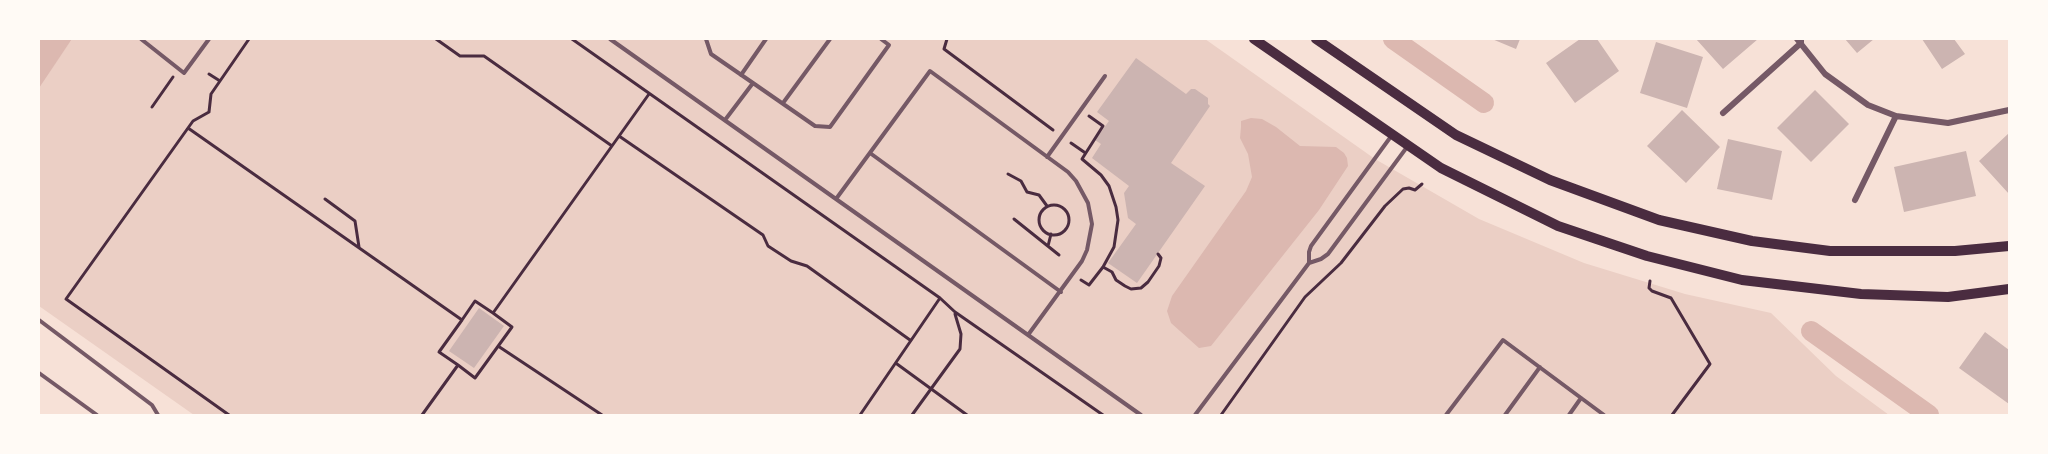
<!DOCTYPE html>
<style>
body{margin:0}
#map{position:relative;width:2048px;height:454px;overflow:hidden;background:#f7e1d7;font-family:Commissioner,sans-serif}
canvas{display:block}
.frame{position:absolute;inset:0;border:40px solid #fffaf5;pointer-events:none}
</style>
<div id="map">
<canvas width="2048" height="454"></canvas>
<div class="frame"></div>
</div>
<script>
const ctx = document.querySelector('canvas').getContext('2d');
ctx.lineJoin = 'round';
function fill(path, color) { ctx.fillStyle = color; ctx.fill(path, 'evenodd'); }
const shape = rows => new Path2D(rows.map(r => 'M' + r).join(''));
function strokePath(path, color, width, dash) { ctx.strokeStyle = color; ctx.lineWidth = width; ctx.lineCap = dash ? 'butt' : 'round'; ctx.setLineDash(dash || []); ctx.stroke(path); }
fill(shape([
 [72,39,1205,39,1375,159,1479,219,1584,263,1685,294,1771,313,1836,376,1889,415,194,415,39,306,39,86]
]), '#ebcfc5');
fill(shape([
 [39,39,72,39,39,88],
 [1251,118,1262,119,1276,127,1300,146,1336,147,1344,153,1347,158,1348,166,1319,210,1211,346,1199,348,1171,323,1167,311,1172,296,1246,191,1252,177,1248,154,1240,138,1241,127,1241,121]
]), '#dcb8b0');
strokePath(shape([
 [1393,39,1484,103],
 [1811,331,1929,415]
]), '#dcb8b0', 20);
fill(shape([
 [1492,39,1520,39,1516,49],
 [1580,39,1597,39,1619,71,1575,103,1546,63],
 [1696,39,1758,39,1723,69],
 [1845,39,1874,39,1857,53],
 [1922,39,1954,39,1965,54,1942,69],
 [1656,42,1703,57,1687,108,1640,93],
 [1136,58,1186,94,1191,89,1195,89,1208,98,1208,104,1210,106,1171,163,1205,186,1137,283,1108,263,1136,224,1128,218,1124,193,1129,186,1092,158,1101,144,1095,140,1109,121,1097,112],
 [1815,90,1849,124,1811,162,1777,128],
 [1682,110,1720,147,1686,183,1647,146],
 [2009,133,2009,194,1979,161],
 [1728,139,1782,151,1772,200,1717,189],
 [1966,151,1976,196,1904,212,1894,167],
 [479,308,504,326,474,368,449,351],
 [1985,332,2009,350,2009,404,1959,368]
]), '#ccb4b1');
strokePath(shape([
 [436,39,460,56,484,56,612,146],
 [572,39,940,298,860,415],
 [947,39,944,49,1053,130],
 [209,74,220,81],
 [152,107,173,77],
 [188,128,462,320,475,301,493,313],
 [619,136,763,235,768,246,791,261,807,266,910,340],
 [1071,143,1084,152],
 [1008,174,1021,181,1027,192,1039,195,1047,206],
 [325,199,355,221,359,247],
 '1039 220a15 15 0 1 1 30 0a15 15 0 1 1-30 0Z',
 [1014,219,1059,255],
 [1048,246,1051,234],
 [1103,267,1112,272,1116,280,1125,286,1131,289,1141,288,1148,282,1159,266,1161,258,1158,254],
 [1081,280,1089,285,1103,267,1114,247,1118,220,1116,207,1109,186,1101,175,1082,159,1103,126,1089,116],
 [1650,281,1649,288,1652,291,1671,298,1710,364,1672,415],
 [940,298,955,312,1103,415],
 [498,346,602,415],
 [897,364,967,415],
 [458,365,439,352,462,320],
 [229,415,66,299,193,121,209,112,211,94,249,39],
 [422,415,458,365,475,378,512,327,493,313,649,94],
 [912,415,960,349,961,334,955,314],
 [1221,415,1305,297,1341,263,1385,206,1403,189,1409,188,1415,190,1422,184]
]), '#4a2c40', 3);
strokePath(shape([
 [141,39,184,73,209,39],
 [610,39,1141,415],
 [706,39,711,54,753,83],
 [741,75,766,39],
 [783,103,830,39],
 [725,120,753,83,815,126,830,127,889,45,881,39],
 [870,153,1061,292],
 [1047,157,1105,76],
 [836,199,930,71,1068,172,1076,181,1088,203,1092,224,1087,250,1082,261,1028,335],
 [1309,263,1309,252,1311,246,1392,135],
 [39,320,152,405,158,415],
 [39,373,97,415],
 [1195,415,1309,263,1321,259,1328,254,1407,147],
 [1446,415,1503,340,1604,415],
 [1505,415,1540,367],
 [1569,415,1581,398]
]), '#755966', 4);
strokePath(shape([
 [1797,39,1825,74,1868,105,1896,116,1948,123,2009,110],
 [1723,113,1801,43,1801,40],
 [1855,200,1896,116]
]), '#755966', 6);
strokePath(shape([
 [1254,39,1441,168,1558,226,1647,256,1742,280,1861,294,1948,297,2009,289],
 [1316,39,1456,135,1550,180,1659,220,1752,241,1830,251,1955,251,2009,246]
]), '#4a2c40', 10);
</script>
